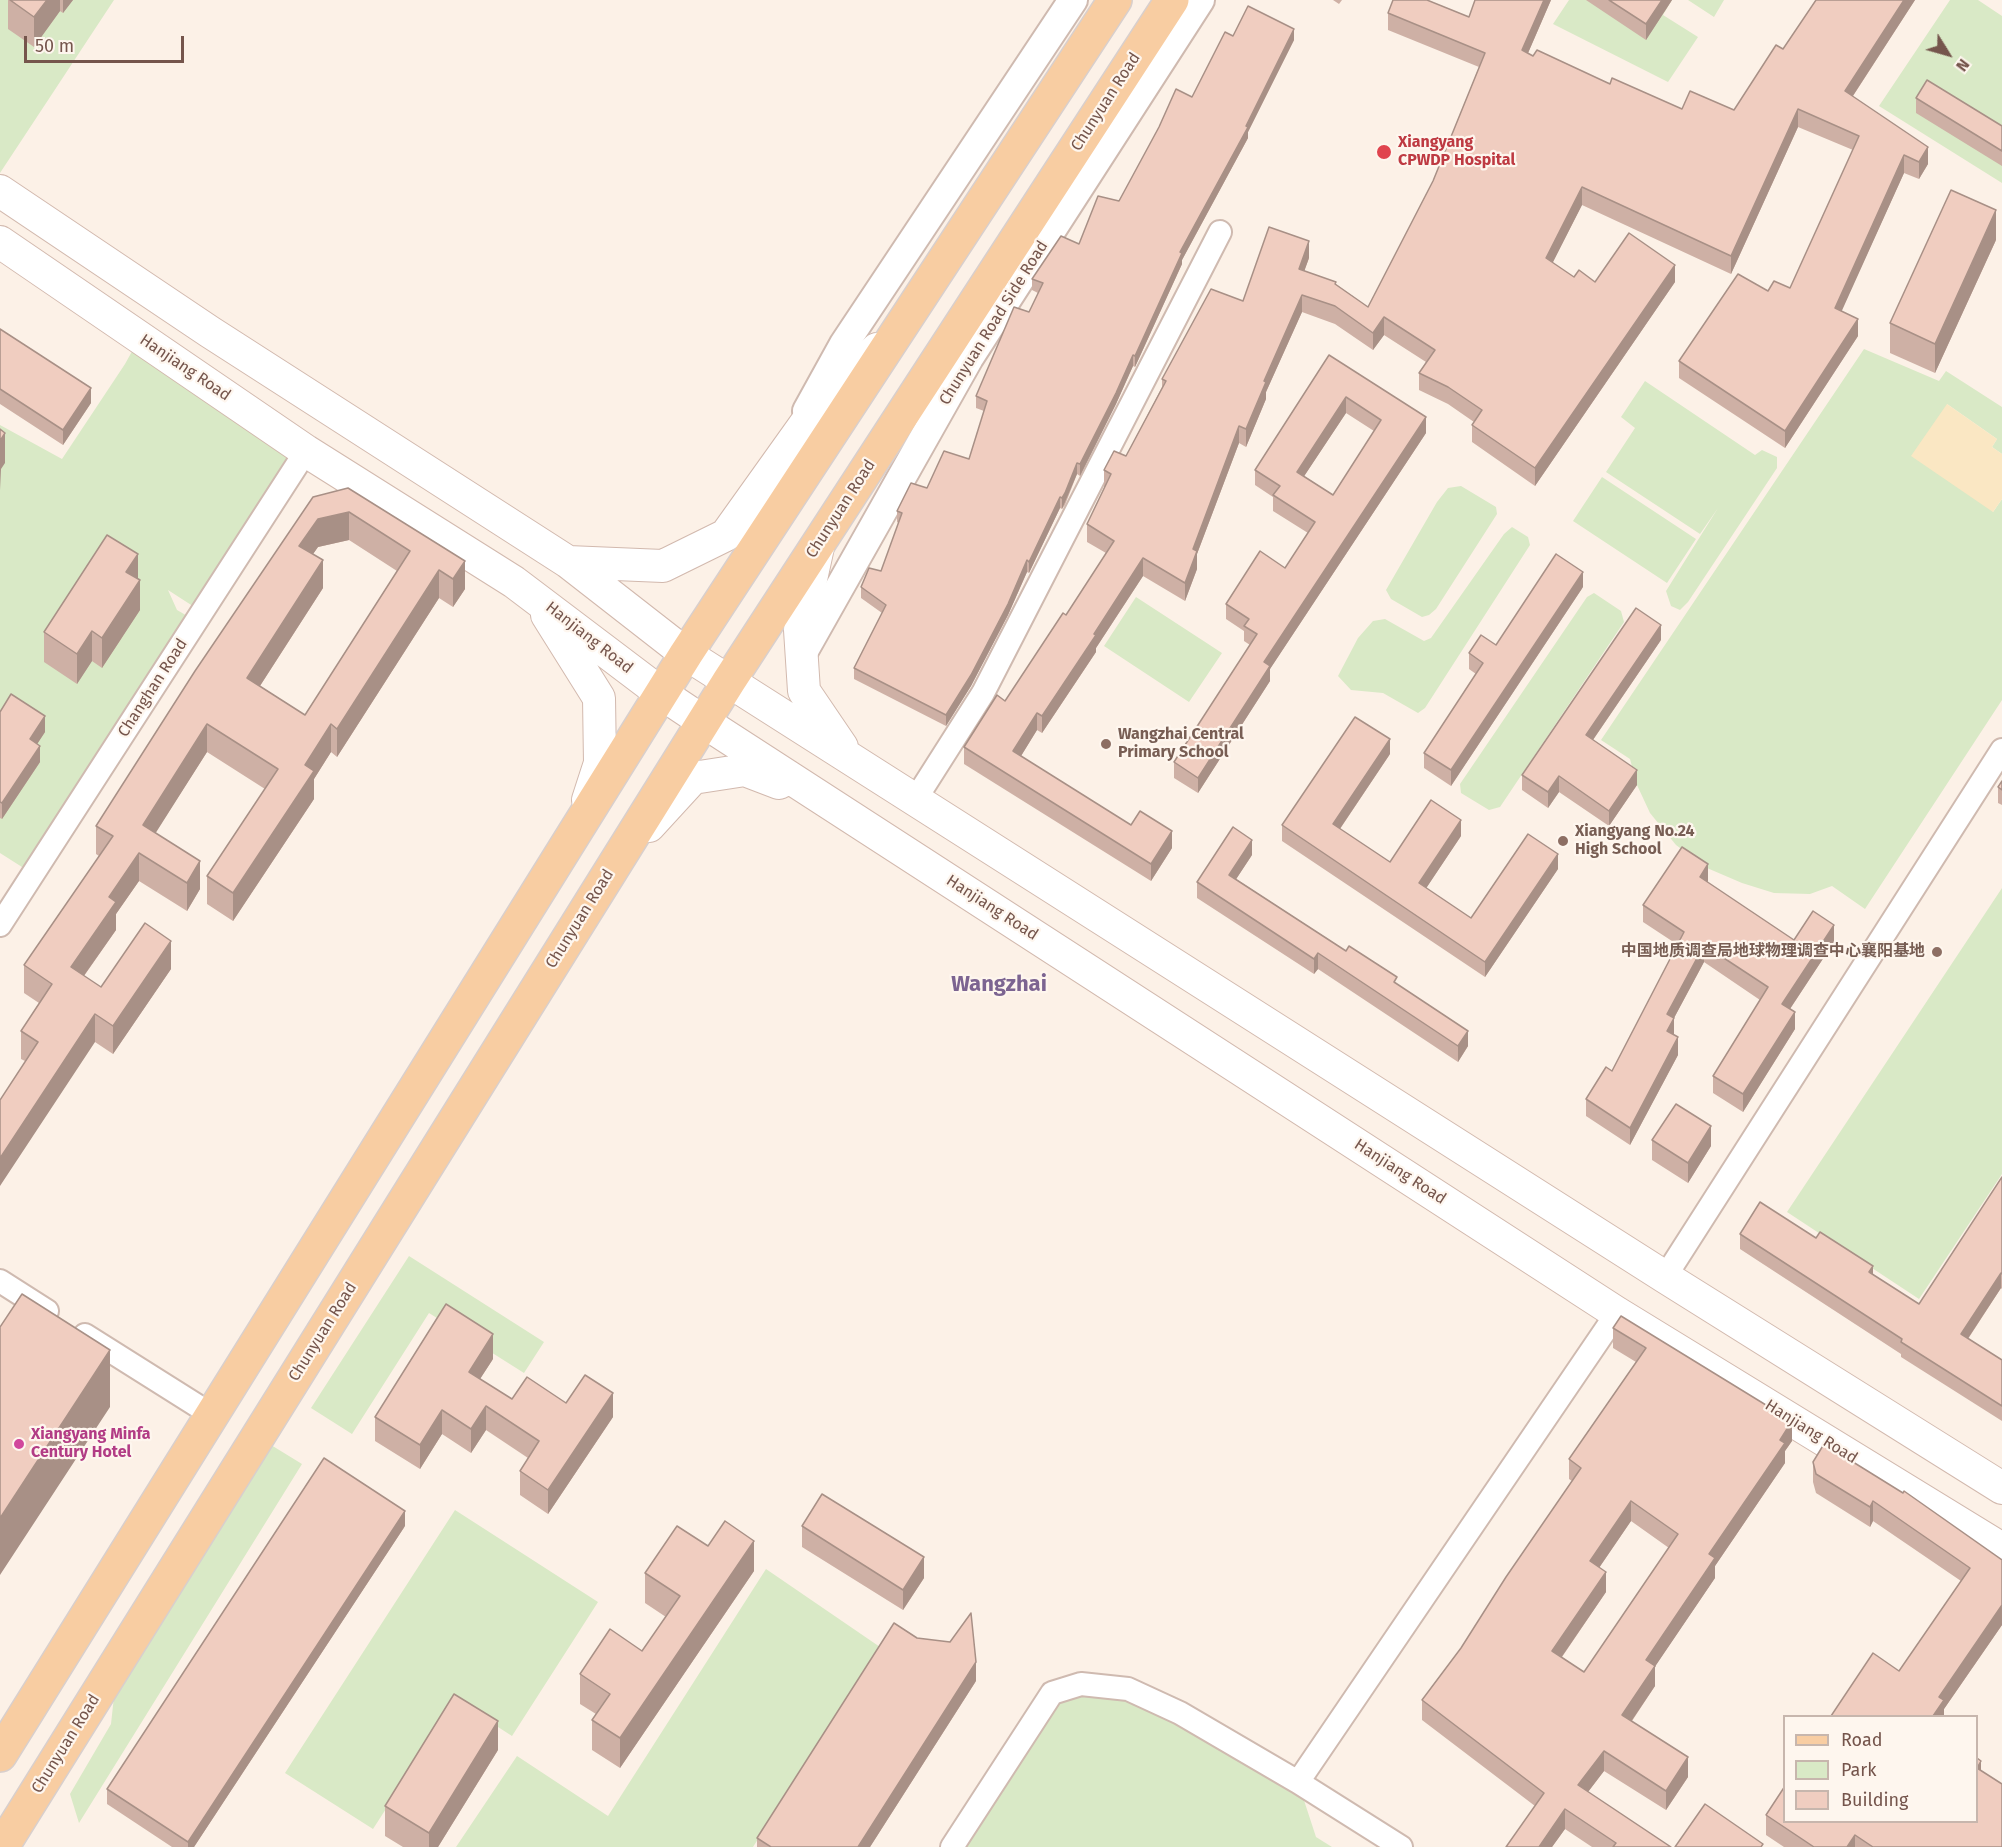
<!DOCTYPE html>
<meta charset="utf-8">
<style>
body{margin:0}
#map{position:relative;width:2002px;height:1847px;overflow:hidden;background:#fcf1e7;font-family:"Fira Sans",sans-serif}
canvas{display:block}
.legend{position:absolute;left:1783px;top:1715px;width:195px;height:108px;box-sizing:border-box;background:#fef6ee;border:2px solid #c7b6ad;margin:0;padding:8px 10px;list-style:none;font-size:18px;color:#75554c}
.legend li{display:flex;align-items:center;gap:12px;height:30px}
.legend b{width:30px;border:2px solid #c7b6ad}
.north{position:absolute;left:1918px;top:24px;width:60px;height:60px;-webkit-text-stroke:4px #fef6ee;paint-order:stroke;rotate:127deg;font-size:16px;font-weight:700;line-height:24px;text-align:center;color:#75554c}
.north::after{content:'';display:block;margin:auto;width:21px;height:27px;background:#75554c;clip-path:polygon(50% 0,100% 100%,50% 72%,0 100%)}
.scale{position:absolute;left:24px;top:36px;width:160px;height:27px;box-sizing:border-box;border:3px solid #75554c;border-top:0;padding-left:8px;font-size:18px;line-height:21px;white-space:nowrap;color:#75554c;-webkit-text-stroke:4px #fef6ee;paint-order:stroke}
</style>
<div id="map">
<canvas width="2002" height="1847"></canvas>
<ul class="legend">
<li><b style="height:8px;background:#f8cda2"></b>Road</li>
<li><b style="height:16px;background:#d9e9c6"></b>Park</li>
<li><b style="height:16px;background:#f0cdc0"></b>Building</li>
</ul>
<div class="north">N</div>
<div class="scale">50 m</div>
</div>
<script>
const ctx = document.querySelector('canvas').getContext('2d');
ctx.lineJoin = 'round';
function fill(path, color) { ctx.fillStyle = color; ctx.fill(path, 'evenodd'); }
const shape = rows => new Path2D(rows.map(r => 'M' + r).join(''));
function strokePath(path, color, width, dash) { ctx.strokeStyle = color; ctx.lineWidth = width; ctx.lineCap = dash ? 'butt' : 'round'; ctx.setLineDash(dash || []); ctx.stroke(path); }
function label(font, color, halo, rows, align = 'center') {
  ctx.font = font + ' "Fira Sans","Noto Sans SC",sans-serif'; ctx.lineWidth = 4.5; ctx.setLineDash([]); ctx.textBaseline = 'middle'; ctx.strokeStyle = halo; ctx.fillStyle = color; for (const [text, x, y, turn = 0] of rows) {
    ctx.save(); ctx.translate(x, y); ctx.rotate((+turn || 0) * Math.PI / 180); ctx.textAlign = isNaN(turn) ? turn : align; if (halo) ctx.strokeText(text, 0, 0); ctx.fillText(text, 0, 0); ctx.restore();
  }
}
fill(shape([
 [0,0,114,0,0,173],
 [1569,0,1672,0,1663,15,1698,37,1668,82,1553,24],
 [1688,0,1724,0,1714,17],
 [1950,0,1978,0,2002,16,2002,183,1879,106],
 [140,337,306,451,202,612,168,590,177,610,196,621,33,874,0,853,0,425,62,459,125,364],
 [1864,349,1939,381,1946,371,2002,407,2002,454,1992,447,1997,439,1947,404,1993,512,2002,499,2002,700,1865,909,1832,886,1810,894,1774,893,1742,883,1707,868,1676,845,1650,813,1637,785,1630,759,1601,740],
 [1645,381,1755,455,1762,450,1777,457,1777,468,1688,602,1680,610,1671,606,1666,591,1718,508,1700,534,1606,472,1635,428,1621,417],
 [1602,477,1696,539,1667,583,1573,521],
 [1461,486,1496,507,1497,514,1436,609,1429,615,1422,617,1391,599,1386,590,1437,502,1448,488],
 [1512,527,1528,537,1530,545,1425,708,1418,713,1383,693,1351,690,1338,676,1358,638,1373,621,1385,619,1424,641,1431,638,1504,534],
 [1594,593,1621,611,1624,622,1500,807,1489,810,1461,793,1460,784,1587,597],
 [1136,597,1222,653,1189,702,1104,646],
 [2002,888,2002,1174,1919,1299,1787,1212],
 [409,1256,544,1342,524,1373,429,1313,352,1434,311,1408],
 [258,1437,302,1464,79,1823,70,1794,111,1724,118,1660],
 [455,1510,598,1602,512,1736,456,1700,373,1829,285,1773],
 [766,1569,880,1647,753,1847,456,1847,517,1756,608,1816],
 [1128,1689,1298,1782,1316,1837,1332,1847,956,1847,1052,1693]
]), '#d9e9c6');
fill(shape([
 [1947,404,1997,439,1992,447,2002,454,2002,499,1993,512,1911,456]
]), '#fae7c3');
const minor = shape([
 [915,800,983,693,1220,232],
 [0,925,306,451],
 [1665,1277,2002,750],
 [0,1281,47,1311],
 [85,1335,212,1415],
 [1298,1782,1401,1847],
 [952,1847,1052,1693,1081,1684,1128,1689,1180,1713,1298,1782,1617,1313]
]);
const tertiary = shape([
 [807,411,844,344,1073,0],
 [802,654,969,358,1200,0]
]);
const secondary = shape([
 [0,191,210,332,568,562,686,654,1665,1277,2002,1488],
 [0,242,306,451,514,582,662,694,704,722,1617,1313,2002,1549],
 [818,547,800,630,804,691,842,747],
 [568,562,663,566,726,535,816,409,877,349],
 [547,615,599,698,600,763,588,800],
 [649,826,693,778,745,770,779,783]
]);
const primary = shape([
 [0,1755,686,654,1115,0],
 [2,1847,729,681,1172,0]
]);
strokePath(minor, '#cfbab0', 26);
strokePath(tertiary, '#cfbab0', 32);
strokePath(secondary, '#d2b9ae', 34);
strokePath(primary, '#d8cfcd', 36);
strokePath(minor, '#fff', 22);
strokePath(tertiary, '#fff', 28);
strokePath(secondary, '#fff', 32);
strokePath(primary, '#f8cda2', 33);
fill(shape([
 [8,0,73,0,63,13,60,11,34,47,8,29],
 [1333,0,1342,0,1339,4],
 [1475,0,1551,0,1528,53,1533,56,1682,109,1734,110,1783,49,1816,0,1915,0,1853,96,1928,164,1919,179,1904,173,1841,311,1858,336,1785,448,1679,378,1679,361,1768,291,1790,288,1853,150,1798,127,1731,274,1582,205,1552,263,1574,277,1595,282,1675,282,1535,486,1472,442,1472,425,1474,422,1448,404,1419,390,1419,373,1426,362,1384,335,1373,350,1335,324,1302,312,1266,392,1266,399,1246,447,1239,443,1197,554,1197,569,1185,601,1143,576,1096,648,1096,652,1042,733,1037,730,1021,756,1131,825,1172,848,1151,881,964,764,964,747,1005,701,1066,615,1106,553,1087,542,1087,524,1104,488,1104,470,1126,456,1162,387,1162,379,1243,301,1309,258,1304,271,1336,284,1368,307,1433,181,1479,67,1388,30,1388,13,1469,17],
 [1586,0,1672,0,1646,40],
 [1233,36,1294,40,1248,132,1248,138,1182,260,1182,264,1135,367,1133,366,1116,404,1080,476,1077,474,1065,505,1062,509,1060,508,1029,573,1027,572,1008,615,971,686,946,726,854,679,854,668,882,613,861,598,861,587,881,571,899,523,897,522,897,511,927,488,969,459,984,411,976,408,976,396,1029,312,1038,293,1032,290,1032,279,1079,244,1119,201,1192,97],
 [1916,98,2002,126,2002,166,1916,113],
 [1996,240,1935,373,1890,353,1890,323],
 [0,329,91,403,63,445,0,404],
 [1329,355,1426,433,1270,669,1270,681,1198,793,1174,778,1174,762,1250,645,1244,641,1244,631,1226,619,1226,604,1285,568,1308,533,1273,511,1273,497,1255,485,1255,470],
 [1346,413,1374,431,1333,495,1304,476],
 [348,488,465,589,453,607,439,598,337,757,331,752,314,779,314,799,233,921,207,904,207,876,265,789,207,752,155,833,200,889,187,911,139,881,116,914,116,930,84,976,101,987,171,969,113,1054,95,1042,25,1061,21,1059,21,1031,39,1003,24,993,24,965,99,856,96,854,96,826],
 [349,540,397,571,305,715,260,686,323,588,313,554,318,547],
 [138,579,140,610,102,668,92,661,77,684,44,662,44,632],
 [1583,587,1451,786,1424,768,1424,753,1476,674,1469,669,1469,653,1496,645],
 [1661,640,1593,740,1637,785,1609,826,1559,792,1548,808,1522,790,1522,775],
 [0,712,45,732,37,744,40,762,2,819,0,818],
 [1390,754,1340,829,1390,862,1461,836,1426,888,1471,918,1558,869,1485,977,1282,841,1282,825],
 [2002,781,2002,805,1998,803,1998,787],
 [1252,855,1236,879,1397,984,1468,1046,1458,1062,1318,969,1314,974,1197,898,1197,882],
 [1708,881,1708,883,1794,940,1834,942,1790,1009,1795,1029,1743,1112,1713,1093,1713,1076,1760,1000,1704,962,1674,1018,1674,1035,1678,1055,1630,1145,1586,1116,1586,1099,1612,1071,1678,945,1643,922,1643,905],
 [1652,1140,1711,1146,1688,1183,1652,1160],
 [2002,1177,2002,1289,2001,1288,1968,1339,2002,1360,2002,1421,1901,1357,1901,1354,1740,1249,1740,1234,1873,1275,1919,1304],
 [1613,1328,1792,1441,1785,1451,1785,1463,1715,1566,1715,1578,1655,1666,1655,1686,1632,1721,1688,1777,1666,1810,1604,1771,1588,1792,1671,1847,1592,1847,1565,1829,1552,1847,1506,1847,1535,1806,1422,1720,1422,1700,1461,1648,1572,1481,1569,1479,1569,1459,1636,1362,1613,1348],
 [1631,1521,1669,1548,1584,1672,1562,1657,1606,1592,1599,1568],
 [493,1359,480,1379,512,1399,566,1403,613,1417,548,1514,520,1495,520,1471,528,1458,486,1430,471,1453,442,1434,420,1469,375,1441,375,1417],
 [1813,1462,2002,1560,2002,1625,1944,1709,1944,1716,1899,1671,1961,1581,1873,1521,1870,1527,1816,1493,1813,1482],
 [405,1526,194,1847,172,1847,107,1804,107,1789],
 [802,1526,924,1578,903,1610,802,1547],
 [708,1546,754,1571,620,1768,592,1750,592,1720,596,1714,580,1704,580,1674,642,1651,666,1617,645,1603,645,1573],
 [976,1681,870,1847,757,1847,757,1838],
 [498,1750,438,1847,403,1847,385,1836,385,1806],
 [1981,1771,2002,1847,1784,1847,1766,1835,1766,1815,1785,1821,1977,1821]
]), '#ceb0a5');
fill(shape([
 [47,0,60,0,60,11,34,47,34,17],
 [63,0,73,0,63,13],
 [1544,0,1551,0,1522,67,1522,50],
 [1662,0,1672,0,1646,40,1646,24],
 [1904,0,1915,0,1845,108,1845,91],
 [1294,29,1294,40,1248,132,1248,138,1182,260,1182,264,1135,367,1135,356,1180,252,1246,126],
 [1798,109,1798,127,1731,274,1731,256],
 [1928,147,1928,164,1919,179,1919,162],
 [1904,155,1904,173,1835,326,1835,308],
 [1582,187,1582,205,1546,276,1546,258],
 [1996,210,1996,240,1935,373,1935,344],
 [1309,241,1309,258,1299,286,1299,269],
 [1675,265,1675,282,1535,486,1535,468],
 [1302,295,1302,312,1266,392,1266,399,1246,447,1246,429,1264,381],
 [1384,317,1384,335,1373,350,1373,333],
 [1858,319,1858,336,1785,448,1785,431],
 [1133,355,1133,366,1116,404,1080,476,1080,464],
 [91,388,91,403,63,445,63,430],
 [1346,397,1346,413,1297,487,1297,472],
 [1426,417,1426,433,1270,669,1270,681,1198,793,1198,778,1264,662],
 [1239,426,1239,443,1197,554,1197,569,1185,601,1185,583,1193,549],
 [5,433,5,463,1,469,0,490,0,441],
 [1077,463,1077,474,1062,509,1062,498],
 [1060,497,1060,508,1029,573,1029,562],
 [349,512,349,540,318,547,299,574,299,546,318,519],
 [138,554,138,583,140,580,140,610,102,668,102,638,126,572],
 [1143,558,1143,576,1096,648,1096,652,1042,733,1042,716],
 [323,560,323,588,247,706,247,678],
 [1027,560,1027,572,1008,615,971,686,946,726,946,715],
 [465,561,465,589,453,607,453,579],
 [439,570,439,598,337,757,337,729],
 [1583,572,1583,587,1451,786,1451,770],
 [1661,625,1661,640,1586,750,1586,735],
 [92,631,92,661,77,684,77,654],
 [1037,713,1037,730,1013,769,1013,751],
 [45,716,45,732,30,755,30,739],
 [207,724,207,752,143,853,143,825],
 [331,724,331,752,314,779,314,799,233,921,233,893,305,765],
 [1390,739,1390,754,1333,839,1333,824],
 [40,746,40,762,2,819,2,803],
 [1637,770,1637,785,1609,826,1609,811],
 [1559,776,1559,792,1548,808,1548,792],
 [1461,820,1461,836,1419,899,1419,883],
 [1172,831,1172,848,1151,881,1151,864],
 [1252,840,1252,855,1229,890,1229,875],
 [139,853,139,881,116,914,116,930,71,994,71,967,109,897],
 [1558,854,1558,869,1485,977,1485,962],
 [200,861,200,889,187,911,187,883],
 [1708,864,1708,881,1700,895,1700,877],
 [1834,925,1834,942,1782,1021,1782,1004],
 [171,941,171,969,113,1054,113,1026],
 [1704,945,1704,962,1674,1018,1674,1035,1667,1031,1667,1014],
 [1318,953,1318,969,1314,974,1314,959],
 [1795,1012,1795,1029,1743,1112,1743,1094],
 [95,1014,95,1042,0,1186,0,1158],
 [1468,1031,1468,1046,1458,1062,1458,1046],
 [1678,1037,1678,1055,1630,1145,1630,1128],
 [1711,1126,1711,1146,1688,1183,1688,1163],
 [1873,1266,1873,1281,1869,1272],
 [2001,1273,2001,1288,1961,1349,1961,1334],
 [493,1334,493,1359,469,1396,469,1372],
 [110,1350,110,1407,0,1575,0,1518],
 [613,1393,613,1417,548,1514,548,1490],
 [486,1406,486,1430,471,1453,471,1429],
 [442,1410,442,1434,420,1469,420,1445],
 [1792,1421,1792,1441,1785,1451,1785,1463,1715,1566,1715,1578,1646,1680,1646,1660,1709,1554],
 [1631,1501,1631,1521,1590,1581,1590,1561],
 [1873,1501,1873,1521,1870,1527,1870,1507],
 [405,1511,405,1526,194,1847,188,1847,188,1842],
 [754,1541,754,1571,620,1768,620,1738],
 [924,1557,924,1578,903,1610,903,1590],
 [1606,1572,1606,1592,1552,1671,1552,1651],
 [2002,1605,2002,1625,1944,1709,1944,1716,1933,1716,1939,1697],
 [976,1662,976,1681,870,1847,858,1847],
 [1655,1666,1655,1686,1622,1735,1622,1715],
 [498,1721,498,1750,438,1847,429,1847,429,1833],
 [1604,1751,1604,1771,1578,1805,1578,1785],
 [1688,1757,1688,1777,1666,1810,1666,1791],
 [1981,1761,1981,1781,1977,1768],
 [1565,1809,1565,1829,1552,1847,1539,1847],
 [1855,1835,1855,1847,1847,1847]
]), '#a89086');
const building = shape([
 [10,0,47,0,34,17,10,0],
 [1393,0,1427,0,1469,17,1475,0,1544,0,1522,50,1533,56,1537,50,1610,84,1612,78,1682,109,1690,91,1734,110,1776,45,1783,49,1816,0,1904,0,1845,91,1928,147,1919,162,1904,155,1835,308,1858,319,1785,431,1679,361,1738,274,1768,291,1774,281,1790,288,1859,136,1798,109,1731,256,1582,187,1546,258,1574,277,1579,270,1595,282,1629,233,1675,265,1535,468,1472,425,1482,410,1448,387,1419,373,1435,350,1384,317,1373,333,1335,306,1302,295,1264,381,1266,382,1246,429,1239,426,1193,549,1197,551,1185,583,1143,558,1094,634,1096,635,1042,716,1037,713,1013,751,1131,825,1140,811,1172,831,1151,864,964,747,997,695,1005,701,1063,613,1066,615,1114,541,1087,524,1111,474,1104,470,1114,451,1126,456,1166,381,1162,379,1211,289,1243,301,1269,227,1309,241,1299,269,1336,282,1335,284,1368,307,1433,181,1485,53,1388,13,1393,0],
 [1609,0,1662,0,1646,24,1609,0],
 [1248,6,1294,29,1246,126,1248,127,1180,252,1182,253,1135,356,1133,355,1116,393,1080,464,1077,463,1065,493,1062,498,1060,497,1029,562,1027,560,1008,604,971,675,946,715,854,668,886,605,861,587,869,568,881,571,902,513,897,511,911,483,927,488,944,451,969,459,987,401,976,396,1014,307,1029,312,1043,283,1032,279,1061,236,1079,244,1098,196,1119,201,1159,127,1176,89,1192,97,1225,32,1233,36,1248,6],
 [1927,80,2002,126,2002,151,1916,98,1927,80],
 [1951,190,1996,210,1935,344,1890,323,1951,190],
 [0,329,91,388,63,430,0,389,0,329],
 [1329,355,1426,417,1264,662,1270,666,1198,778,1174,762,1257,634,1244,626,1249,619,1226,604,1260,551,1285,568,1315,522,1273,495,1280,486,1255,470,1329,355],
 [1346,397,1381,420,1333,495,1297,472,1346,397],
 [0,429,5,433,0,441,0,429],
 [348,488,465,561,453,579,439,570,337,729,331,724,305,765,314,771,233,893,207,876,278,769,207,724,143,825,200,861,187,883,139,853,109,897,116,902,71,967,101,987,145,923,171,941,113,1026,95,1014,0,1158,0,1100,38,1042,21,1031,52,984,24,965,113,836,96,826,195,671,313,497,348,488],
 [349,512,410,551,305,715,247,678,323,560,299,546,318,519,349,512],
 [107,535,138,554,126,572,140,580,102,638,92,631,77,654,44,632,107,535],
 [1556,554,1583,572,1451,770,1424,753,1483,663,1469,653,1481,635,1496,645,1556,554],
 [1636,608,1661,625,1586,735,1637,770,1609,811,1559,776,1548,792,1522,775,1636,608],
 [11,694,45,716,30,739,40,746,2,803,0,802,0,712,11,694],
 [1355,717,1390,739,1333,824,1390,862,1431,800,1461,820,1419,883,1471,918,1528,834,1558,854,1485,962,1282,825,1355,717],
 [2002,781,2002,790,1998,787,2002,781],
 [1233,827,1252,840,1229,875,1346,951,1349,946,1397,977,1394,982,1468,1031,1458,1046,1318,953,1314,959,1197,882,1233,827],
 [1682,847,1708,864,1700,877,1794,940,1813,911,1834,925,1782,1004,1795,1012,1743,1094,1713,1076,1768,987,1704,945,1667,1014,1674,1018,1667,1031,1678,1037,1630,1128,1586,1099,1606,1067,1612,1071,1684,932,1643,905,1682,847],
 [1676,1104,1711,1126,1688,1163,1652,1140,1676,1104],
 [2002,1177,2002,1274,2001,1273,1961,1334,2002,1360,2002,1406,1901,1342,1902,1339,1740,1234,1760,1202,1816,1238,1820,1232,1873,1266,1869,1272,1919,1304,2002,1177],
 [22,1294,110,1350,0,1518,0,1327,22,1294],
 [446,1304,493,1334,469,1372,512,1399,527,1377,566,1403,585,1375,613,1393,548,1490,520,1471,539,1441,486,1406,471,1429,442,1410,420,1445,375,1417,446,1304],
 [1621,1316,1792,1421,1780,1440,1785,1443,1709,1554,1715,1558,1646,1660,1655,1666,1622,1715,1688,1757,1666,1791,1604,1751,1578,1785,1671,1847,1613,1847,1616,1843,1565,1809,1539,1847,1506,1847,1544,1793,1422,1700,1461,1648,1506,1577,1581,1468,1569,1459,1646,1348,1613,1328,1621,1316],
 [1631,1501,1678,1534,1584,1672,1552,1651,1606,1572,1590,1561,1631,1501],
 [1824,1444,1903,1493,1904,1491,2002,1560,2002,1605,1939,1697,1944,1700,1933,1716,1831,1716,1873,1653,1899,1671,1970,1568,1873,1501,1870,1507,1816,1474,1813,1462,1824,1444],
 [324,1458,405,1511,188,1842,107,1789,324,1458],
 [822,1494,924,1557,903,1590,802,1526,822,1494],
 [725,1521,754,1541,620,1738,592,1720,610,1694,580,1674,610,1629,642,1651,680,1596,645,1573,677,1526,708,1546,725,1521],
 [971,1613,976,1662,858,1847,771,1847,757,1838,894,1623,917,1638,950,1642,971,1613],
 [454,1694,498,1721,429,1833,385,1806,454,1694],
 [1977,1758,1981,1761,1977,1768,2002,1784,2002,1847,1873,1847,1855,1835,1847,1847,1814,1847,1766,1815,1785,1786,1785,1821,1977,1821,1977,1758],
 [1705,1804,1763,1844,1761,1847,1675,1847,1705,1804]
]);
fill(building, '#f0cdc0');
strokePath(building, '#a89086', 1.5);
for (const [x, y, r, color] of [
 [1384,152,8,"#e0444e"],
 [1106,744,6,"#8d6e63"],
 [1563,841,6,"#8d6e63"],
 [1937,952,6,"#8d6e63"],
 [19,1444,6,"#d1479c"]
]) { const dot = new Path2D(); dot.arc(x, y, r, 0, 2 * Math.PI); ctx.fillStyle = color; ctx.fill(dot); strokePath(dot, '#fef6ee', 2); }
label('16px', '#75554c', '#fef6ee', [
 ["Chunyuan Road",1106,102,-57],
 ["Chunyuan Road Side Road",994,323,-58],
 ["Hanjiang Road",185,368,34],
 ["Chunyuan Road",841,509,-57],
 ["Hanjiang Road",589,638,38],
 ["Changhan Road",153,688,-57],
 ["Hanjiang Road",992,908,33],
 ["Chunyuan Road",580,919,-58],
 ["Hanjiang Road",1400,1172,33],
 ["Chunyuan Road",323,1332,-58],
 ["Hanjiang Road",1811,1432,32],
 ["Chunyuan Road",66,1744,-58]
]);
label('bold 16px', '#be3a42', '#fef6ee', [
 ["Xiangyang",1398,143],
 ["CPWDP Hospital",1398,161]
], 'left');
label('bold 16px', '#785e54', '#fef6ee', [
 ["Wangzhai Central",1118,735],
 ["Primary School",1118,753],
 ["Xiangyang No.24",1575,832],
 ["High School",1575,850],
 ["中国地质调查局地球物理调查中心襄阳基地",1925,952,"right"]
], 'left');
label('bold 16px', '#b23c85', '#fef6ee', [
 ["Xiangyang Minfa",31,1435],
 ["Century Hotel",31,1453]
], 'left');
label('bold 22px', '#7c6491', '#fef6ee', [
 ["Wangzhai",999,985]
]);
</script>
